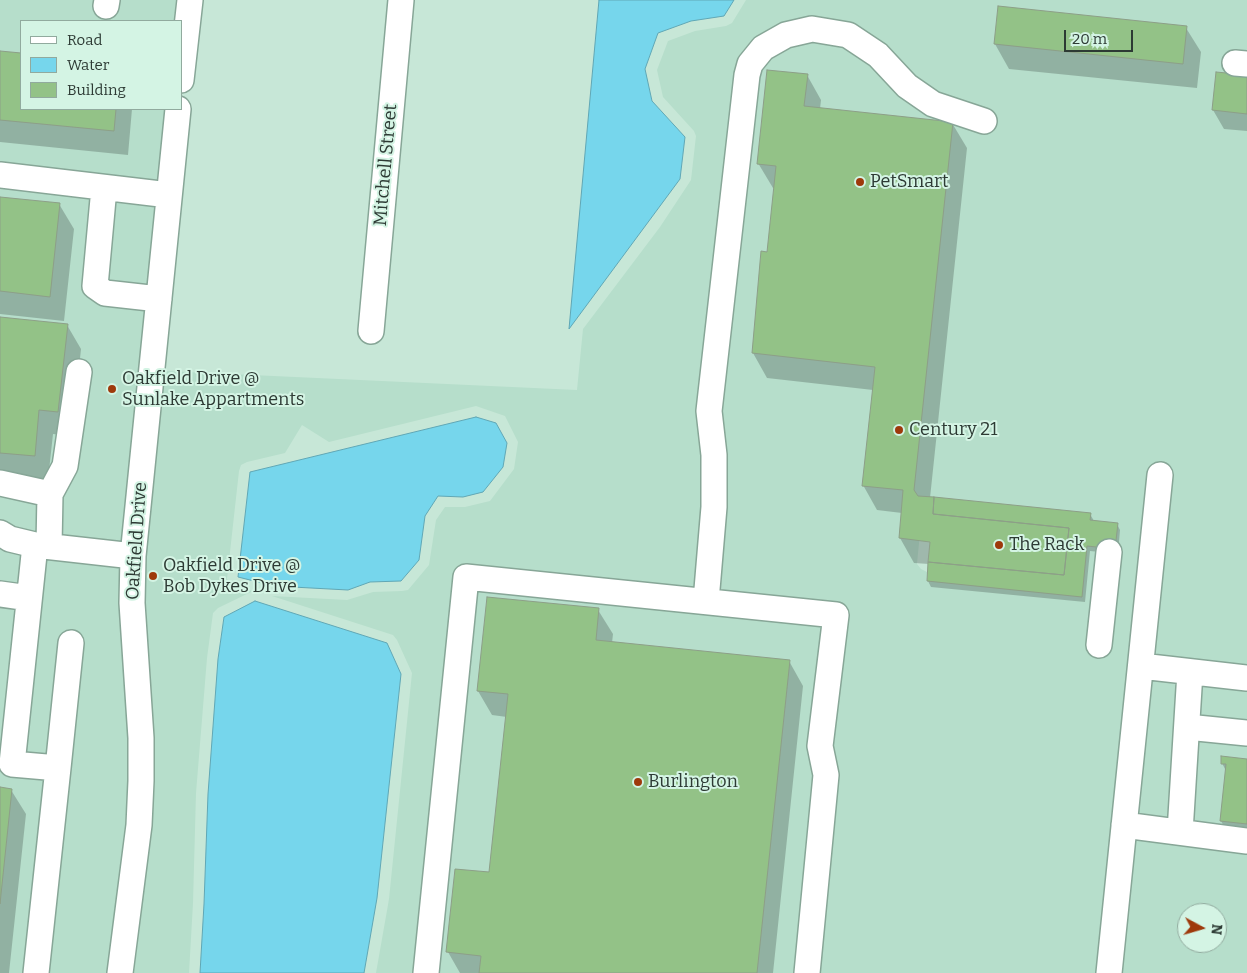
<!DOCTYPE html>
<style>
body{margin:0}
#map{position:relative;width:1247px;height:973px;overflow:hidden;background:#c7e7d7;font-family:Bitter,serif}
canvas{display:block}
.legend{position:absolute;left:20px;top:20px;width:162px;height:90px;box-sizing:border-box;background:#d4f4e4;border:1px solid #91aa9e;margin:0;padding:6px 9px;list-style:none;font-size:15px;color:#2d3a34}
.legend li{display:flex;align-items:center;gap:10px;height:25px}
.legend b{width:25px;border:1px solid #91aa9e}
.north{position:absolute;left:1177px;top:903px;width:50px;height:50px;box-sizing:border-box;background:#d4f4e4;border:1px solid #91aa9e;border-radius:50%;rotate:96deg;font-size:14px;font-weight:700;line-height:20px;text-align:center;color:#2d3a34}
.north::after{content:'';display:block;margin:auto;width:18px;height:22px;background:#9e390b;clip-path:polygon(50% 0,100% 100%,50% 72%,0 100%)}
.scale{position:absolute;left:1064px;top:30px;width:69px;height:22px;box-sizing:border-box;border:2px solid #2d3a34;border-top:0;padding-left:6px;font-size:15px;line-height:18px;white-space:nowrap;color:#2d3a34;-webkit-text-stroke:4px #d4f4e4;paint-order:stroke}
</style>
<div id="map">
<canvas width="1247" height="973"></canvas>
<ul class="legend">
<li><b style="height:6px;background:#fff"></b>Road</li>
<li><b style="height:14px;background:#76d6ec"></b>Water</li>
<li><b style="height:14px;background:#93c287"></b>Building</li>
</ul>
<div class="north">N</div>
<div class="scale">20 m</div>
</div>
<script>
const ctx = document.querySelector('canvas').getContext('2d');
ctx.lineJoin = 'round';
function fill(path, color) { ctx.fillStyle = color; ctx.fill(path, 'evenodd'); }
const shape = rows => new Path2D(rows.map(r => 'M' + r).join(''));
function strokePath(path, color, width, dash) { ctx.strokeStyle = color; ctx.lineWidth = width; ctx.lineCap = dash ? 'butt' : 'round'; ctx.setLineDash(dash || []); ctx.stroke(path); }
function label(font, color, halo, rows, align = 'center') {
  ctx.font = font + ' Bitter,serif'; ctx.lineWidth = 4; ctx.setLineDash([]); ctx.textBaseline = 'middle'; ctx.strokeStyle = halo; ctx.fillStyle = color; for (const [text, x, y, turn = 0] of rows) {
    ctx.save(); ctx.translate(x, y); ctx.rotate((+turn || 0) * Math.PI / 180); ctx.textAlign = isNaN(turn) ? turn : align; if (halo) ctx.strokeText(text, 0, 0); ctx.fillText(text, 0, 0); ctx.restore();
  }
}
fill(shape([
 [0,0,176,0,174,21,21,21,21,109,165,109,121,542,37,533,15,528,0,520],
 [746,0,1247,0,1247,973,376,973,389,899,412,673,397,640,393,635,272,596,347,600,373,592,402,591,408,590,429,565,436,520,445,507,465,507,490,501,514,469,518,442,505,416,476,406,329,442,302,425,285,453,247,462,241,465,239,471,227,579,232,586,253,591,218,608,213,613,207,658,196,793,193,903,189,973,134,973,152,826,155,782,154,738,146,603,146,557,165,371,577,390,583,329,660,227,691,180,696,136,694,131,663,97,657,70,668,41,695,31,726,26,732,23],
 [922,513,1067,586,927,572,921,569,917,564],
 [1187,913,1217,913,1217,943,1187,943],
 [0,547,120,566,119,603,128,738,128,780,125,824,107,973,0,973]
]), '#b6decb');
const water = shape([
 [599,0,734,0,724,16,691,21,658,33,645,69,652,101,685,137,680,179,569,329,599,0],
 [476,417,496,423,507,443,503,467,483,492,463,497,438,496,425,516,419,560,401,581,370,582,348,590,274,586,238,577,250,472,476,417],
 [255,601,387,643,401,674,377,898,364,973,200,973,204,904,208,794,218,659,224,617,255,601]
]);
fill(water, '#76d6ec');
strokePath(water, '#60a7b5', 1);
fill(shape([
 [1186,28,1201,52,1197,88,1009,69,995,44],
 [0,52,21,54,21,109,132,109,128,155,0,142],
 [807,75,821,100,820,109,952,123,967,148,930,498,1090,514,1094,521,1117,524,1120,530,1118,554,1090,551,1085,602,931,587,928,581,929,564,914,563,900,538,902,513,877,510,863,485,873,390,767,378,753,353,768,253,775,188,773,188,758,163],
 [1247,76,1247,131,1224,129,1213,110],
 [0,198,59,204,74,229,64,321,0,314],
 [0,318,67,325,81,349,72,436,53,434,48,480,0,476],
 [598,610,613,634,612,643,789,661,803,686,773,973,460,973,448,952,490,874,507,717,492,715,478,691],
 [1247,760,1247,847,1235,846,1221,821,1226,771,1222,763],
 [0,789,11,790,26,814,9,973,0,973]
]), '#0003');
const building = shape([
 [998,6,1187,26,1183,64,994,44,998,6],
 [0,51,21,53,21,109,116,109,114,131,0,120,0,51],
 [767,70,808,74,804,106,953,122,914,490,918,496,934,497,933,514,1069,528,1064,575,928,562,930,542,899,538,903,490,862,486,875,367,752,353,761,251,767,252,776,166,757,164,767,70],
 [1216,72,1247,75,1247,114,1212,110,1216,72],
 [0,197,60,203,50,297,0,291,0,197],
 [0,317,68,324,58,412,39,410,35,456,0,453,0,317],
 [934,497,1091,513,1090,520,1118,523,1115,549,1087,546,1082,597,927,581,928,562,1064,575,1069,528,933,514,934,497],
 [487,597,599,608,596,640,790,660,757,973,479,973,481,956,446,952,455,869,489,872,508,694,477,691,487,597],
 [1221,756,1247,759,1247,824,1220,821,1226,764,1221,764,1221,756],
 [0,787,12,789,0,904,0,787]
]);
fill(building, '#93c287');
strokePath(building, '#8d9f88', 1);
const minor = shape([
 [106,6,107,0],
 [1235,63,1247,64],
 [181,80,190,0],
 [0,175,169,195],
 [104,188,95,286,105,293,159,299],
 [371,331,401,0],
 [0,483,50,494,49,546],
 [50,494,65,466,79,372],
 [0,533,10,539,35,545,133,556],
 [35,545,12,764,58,768,36,973],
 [0,594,29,598],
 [706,601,714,507,714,455,709,411,747,75,750,64,763,48,786,35,812,29,848,35,878,55,907,86,933,104,984,121],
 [1099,645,1109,552],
 [1141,666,1247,678],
 [1187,727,1247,733],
 [58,768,71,643],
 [1124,825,1247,841],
 [1180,832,1190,672],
 [120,973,139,825,141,781,141,738,132,603,133,556,178,109],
 [426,973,466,577,836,615,820,746,826,775,807,973],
 [1109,973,1160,475]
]);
strokePath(minor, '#87a697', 28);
strokePath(minor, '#fff', 25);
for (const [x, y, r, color] of [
 [860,182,5,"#9e390b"],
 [112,389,5,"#9e390b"],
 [899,430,5,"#9e390b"],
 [999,545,5,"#9e390b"],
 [153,576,5,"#9e390b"],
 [638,782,5,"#9e390b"]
]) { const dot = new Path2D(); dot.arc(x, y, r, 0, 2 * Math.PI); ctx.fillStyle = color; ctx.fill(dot); strokePath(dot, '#d4f4e4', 2); }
label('18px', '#2d3a34', '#d4f4e4', [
 ["Mitchell Street",386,165,-85],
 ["Oakfield Drive",137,541,-86]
]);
label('18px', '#2d3a34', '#d4f4e4', [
 ["PetSmart",870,182],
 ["Oakfield Drive @",122,379],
 ["Sunlake Appartments",122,400],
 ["Century 21",909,430],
 ["The Rack",1009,545],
 ["Oakfield Drive @",163,566],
 ["Bob Dykes Drive",163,587],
 ["Burlington",648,782]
], 'left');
</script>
